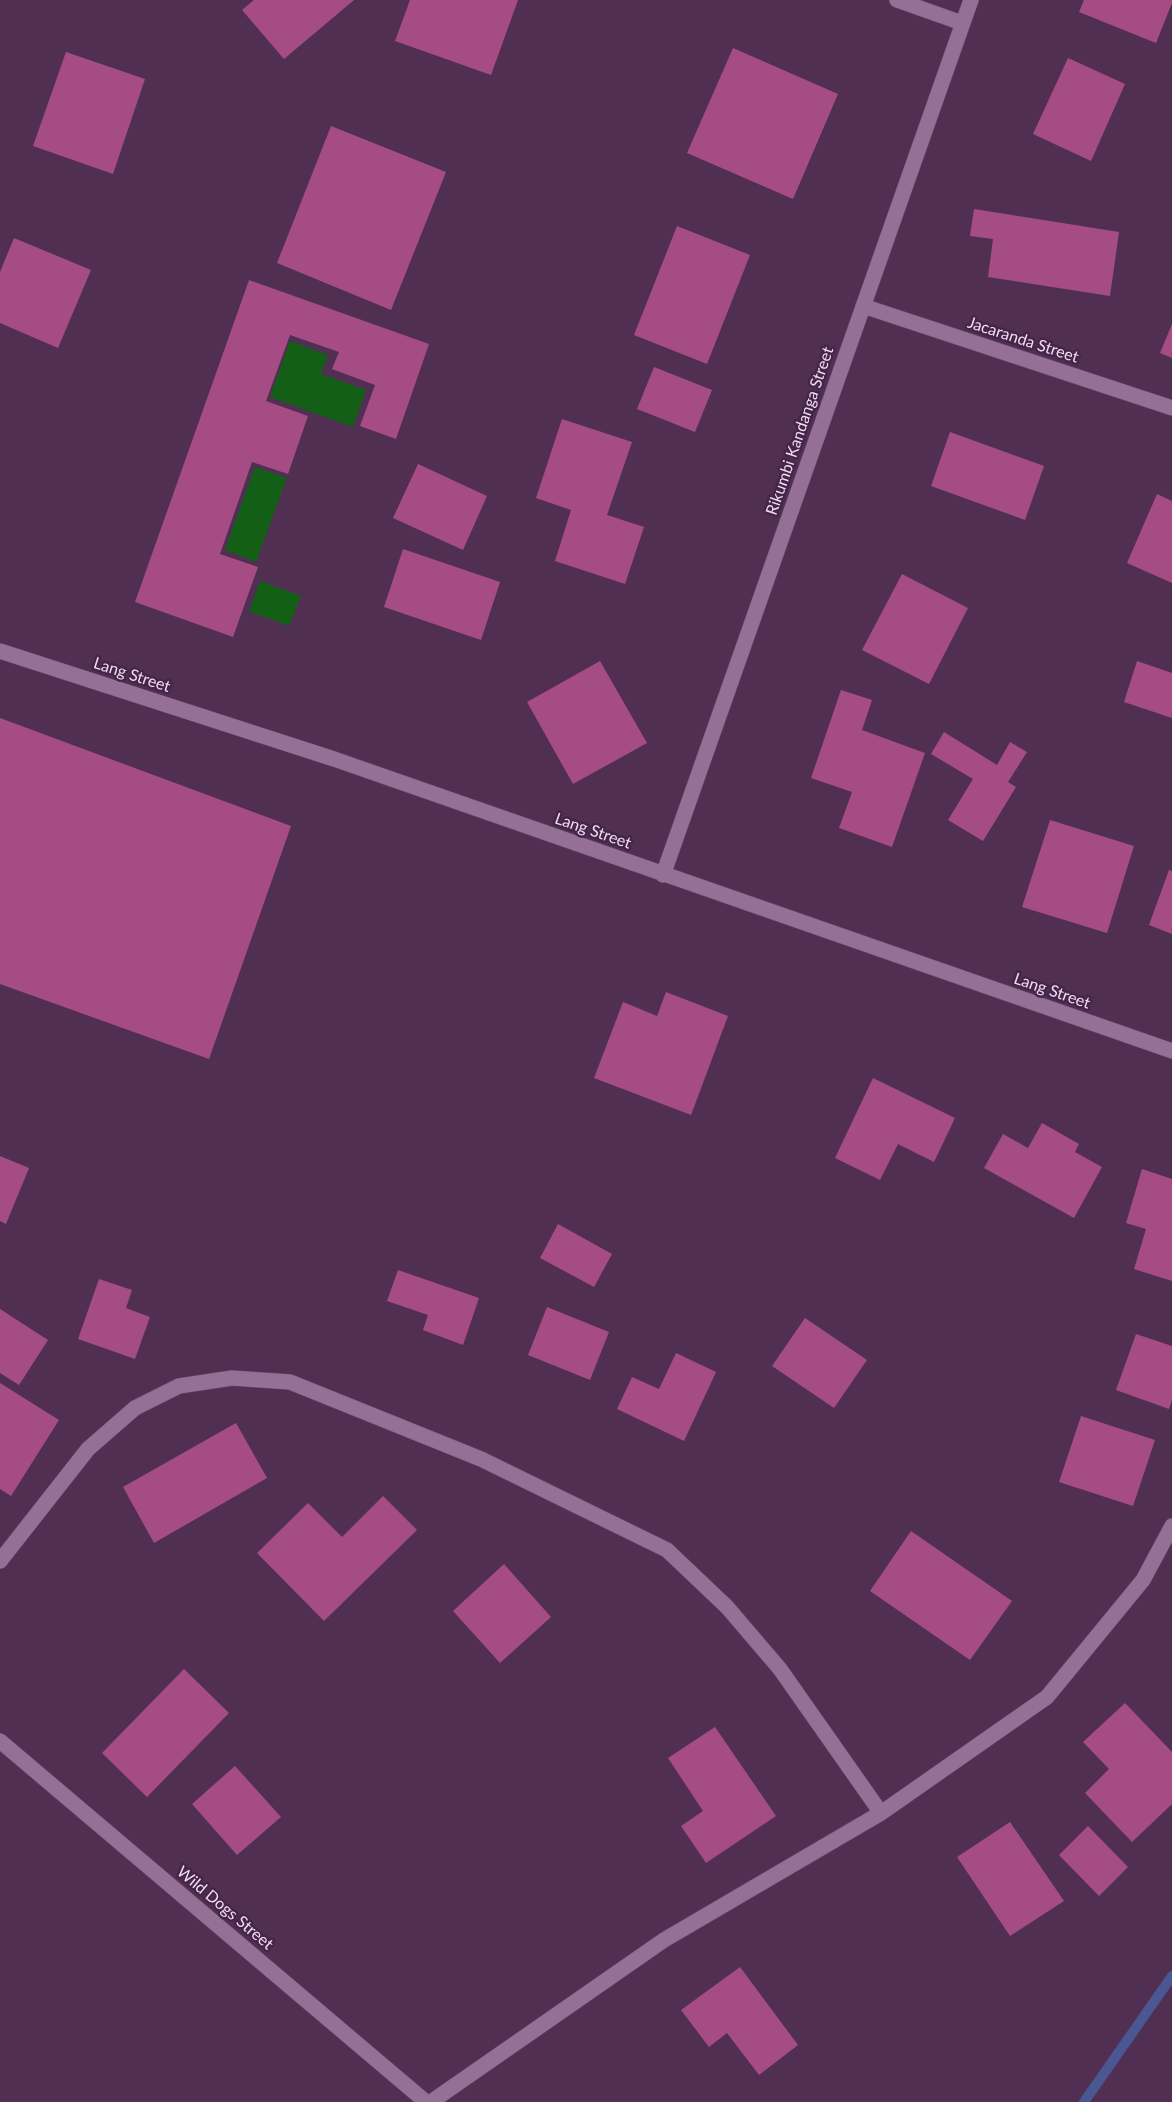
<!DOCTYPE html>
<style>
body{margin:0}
canvas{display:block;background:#502f53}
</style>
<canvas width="1172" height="2102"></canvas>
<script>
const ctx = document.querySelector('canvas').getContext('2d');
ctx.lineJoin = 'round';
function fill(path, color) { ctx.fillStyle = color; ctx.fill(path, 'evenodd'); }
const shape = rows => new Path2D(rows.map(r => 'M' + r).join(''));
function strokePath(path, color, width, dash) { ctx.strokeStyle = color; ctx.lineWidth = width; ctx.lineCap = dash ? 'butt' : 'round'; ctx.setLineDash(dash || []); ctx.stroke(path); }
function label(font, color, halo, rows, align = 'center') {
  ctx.font = font + ' Lato,sans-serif'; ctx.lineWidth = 5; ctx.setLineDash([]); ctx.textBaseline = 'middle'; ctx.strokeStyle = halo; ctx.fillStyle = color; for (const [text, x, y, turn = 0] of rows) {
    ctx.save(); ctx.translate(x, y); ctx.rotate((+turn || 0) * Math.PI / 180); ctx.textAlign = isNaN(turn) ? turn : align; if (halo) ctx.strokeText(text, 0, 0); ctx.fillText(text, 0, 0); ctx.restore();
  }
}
fill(shape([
 [290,341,328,355,321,374,366,390,353,427,270,397],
 [255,467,287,478,256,562,225,550],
 [260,581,301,596,289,626,249,611]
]), '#125f15');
strokePath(shape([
 [1084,2102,1172,1976]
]), '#4a5793', 10);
fill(shape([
 [254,0,354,0,284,59,242,10],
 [410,0,518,0,491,75,395,41],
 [1084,0,1172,0,1172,3,1156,43,1079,12],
 [733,48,838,94,793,199,687,153],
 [66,52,145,79,113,174,33,146],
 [1068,58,1125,84,1091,161,1033,134],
 [331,126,446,172,391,310,277,263],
 [974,209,1119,232,1110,296,988,277,993,239,970,236],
 [677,226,750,255,707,364,634,335],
 [14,238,91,270,58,348,0,323,0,272],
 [249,280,429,344,396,439,360,426,375,385,332,369,339,352,290,335,266,401,308,416,288,474,252,462,220,554,258,567,233,637,135,602],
 [1172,324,1172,358,1160,353],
 [654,367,712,390,695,432,637,409],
 [562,419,632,442,607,515,644,527,625,584,555,561,571,510,536,498],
 [950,432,1044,466,1025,520,931,486],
 [418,464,487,496,463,550,393,518],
 [1157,494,1172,501,1172,583,1127,563],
 [403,549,500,582,481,640,384,607],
 [902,574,968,608,929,684,862,650],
 [600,661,647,743,573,784,527,702],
 [1137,661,1172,673,1172,718,1124,702],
 [841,690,872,700,862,730,925,753,892,847,839,828,852,792,811,778],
 [0,718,291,826,209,1059,0,984],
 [944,732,997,765,1010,742,1027,752,1008,782,1016,787,983,841,948,820,973,779,931,754],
 [1050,820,1134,846,1107,933,1022,907],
 [1169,870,1172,871,1172,934,1149,925],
 [666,992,728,1016,691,1115,594,1078,623,1002,657,1016],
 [873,1078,955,1118,934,1162,898,1144,880,1180,835,1158],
 [1042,1123,1079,1144,1075,1152,1102,1167,1074,1218,984,1168,1003,1134,1028,1148],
 [0,1156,29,1168,6,1224,0,1221],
 [1142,1169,1172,1179,1172,1281,1134,1269,1146,1229,1126,1223],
 [558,1224,612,1254,594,1287,540,1258],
 [398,1270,479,1298,463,1345,423,1330,428,1315,387,1301],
 [99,1279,132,1290,126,1308,150,1317,135,1359,78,1339],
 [547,1307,609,1332,590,1380,528,1355],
 [0,1309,48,1340,19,1385,0,1373],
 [805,1318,867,1360,834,1408,772,1366],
 [1136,1334,1172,1346,1172,1400,1169,1409,1116,1390],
 [676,1353,716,1372,684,1441,617,1409,632,1377,659,1389],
 [0,1383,59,1420,11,1496,0,1489],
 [1081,1416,1155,1440,1133,1506,1059,1482],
 [236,1423,267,1478,154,1543,123,1487],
 [383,1496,417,1530,324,1621,257,1553,308,1503,342,1537],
 [911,1531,1012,1601,970,1660,870,1591],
 [504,1564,551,1617,500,1663,453,1611],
 [184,1669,229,1713,147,1797,102,1753],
 [1125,1703,1172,1752,1172,1804,1132,1842,1085,1793,1109,1769,1083,1742],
 [715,1727,776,1816,706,1863,681,1826,703,1811,668,1758],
 [235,1766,281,1817,237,1855,192,1804],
 [1010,1822,1064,1901,1010,1936,957,1857],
 [1088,1826,1128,1867,1099,1896,1059,1855],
 [740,1967,798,2045,759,2075,727,2033,709,2047,681,2010]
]), '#a54c85');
const street = shape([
 [897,0,962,23],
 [863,306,1172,408],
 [0,651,334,759,1172,1051],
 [663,875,971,0],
 [0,1561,88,1449,135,1408,179,1386,232,1378,290,1382,481,1459,667,1550,727,1607,780,1669,881,1813],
 [0,1741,426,2102],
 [431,2102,664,1940,881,1813,1047,1697,1143,1580,1172,1526]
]);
strokePath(street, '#694e6c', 16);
strokePath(street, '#947097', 15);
label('16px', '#f1ddf3', '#452548', [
 ["Jacaranda Street",1023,340,18],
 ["Rikumbi Kandanga Street",800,431,-71],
 ["Lang Street",132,675,18],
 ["Lang Street",593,831,19],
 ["Lang Street",1052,991,19],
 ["Wild Dogs Street",225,1908,40]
]);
</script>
